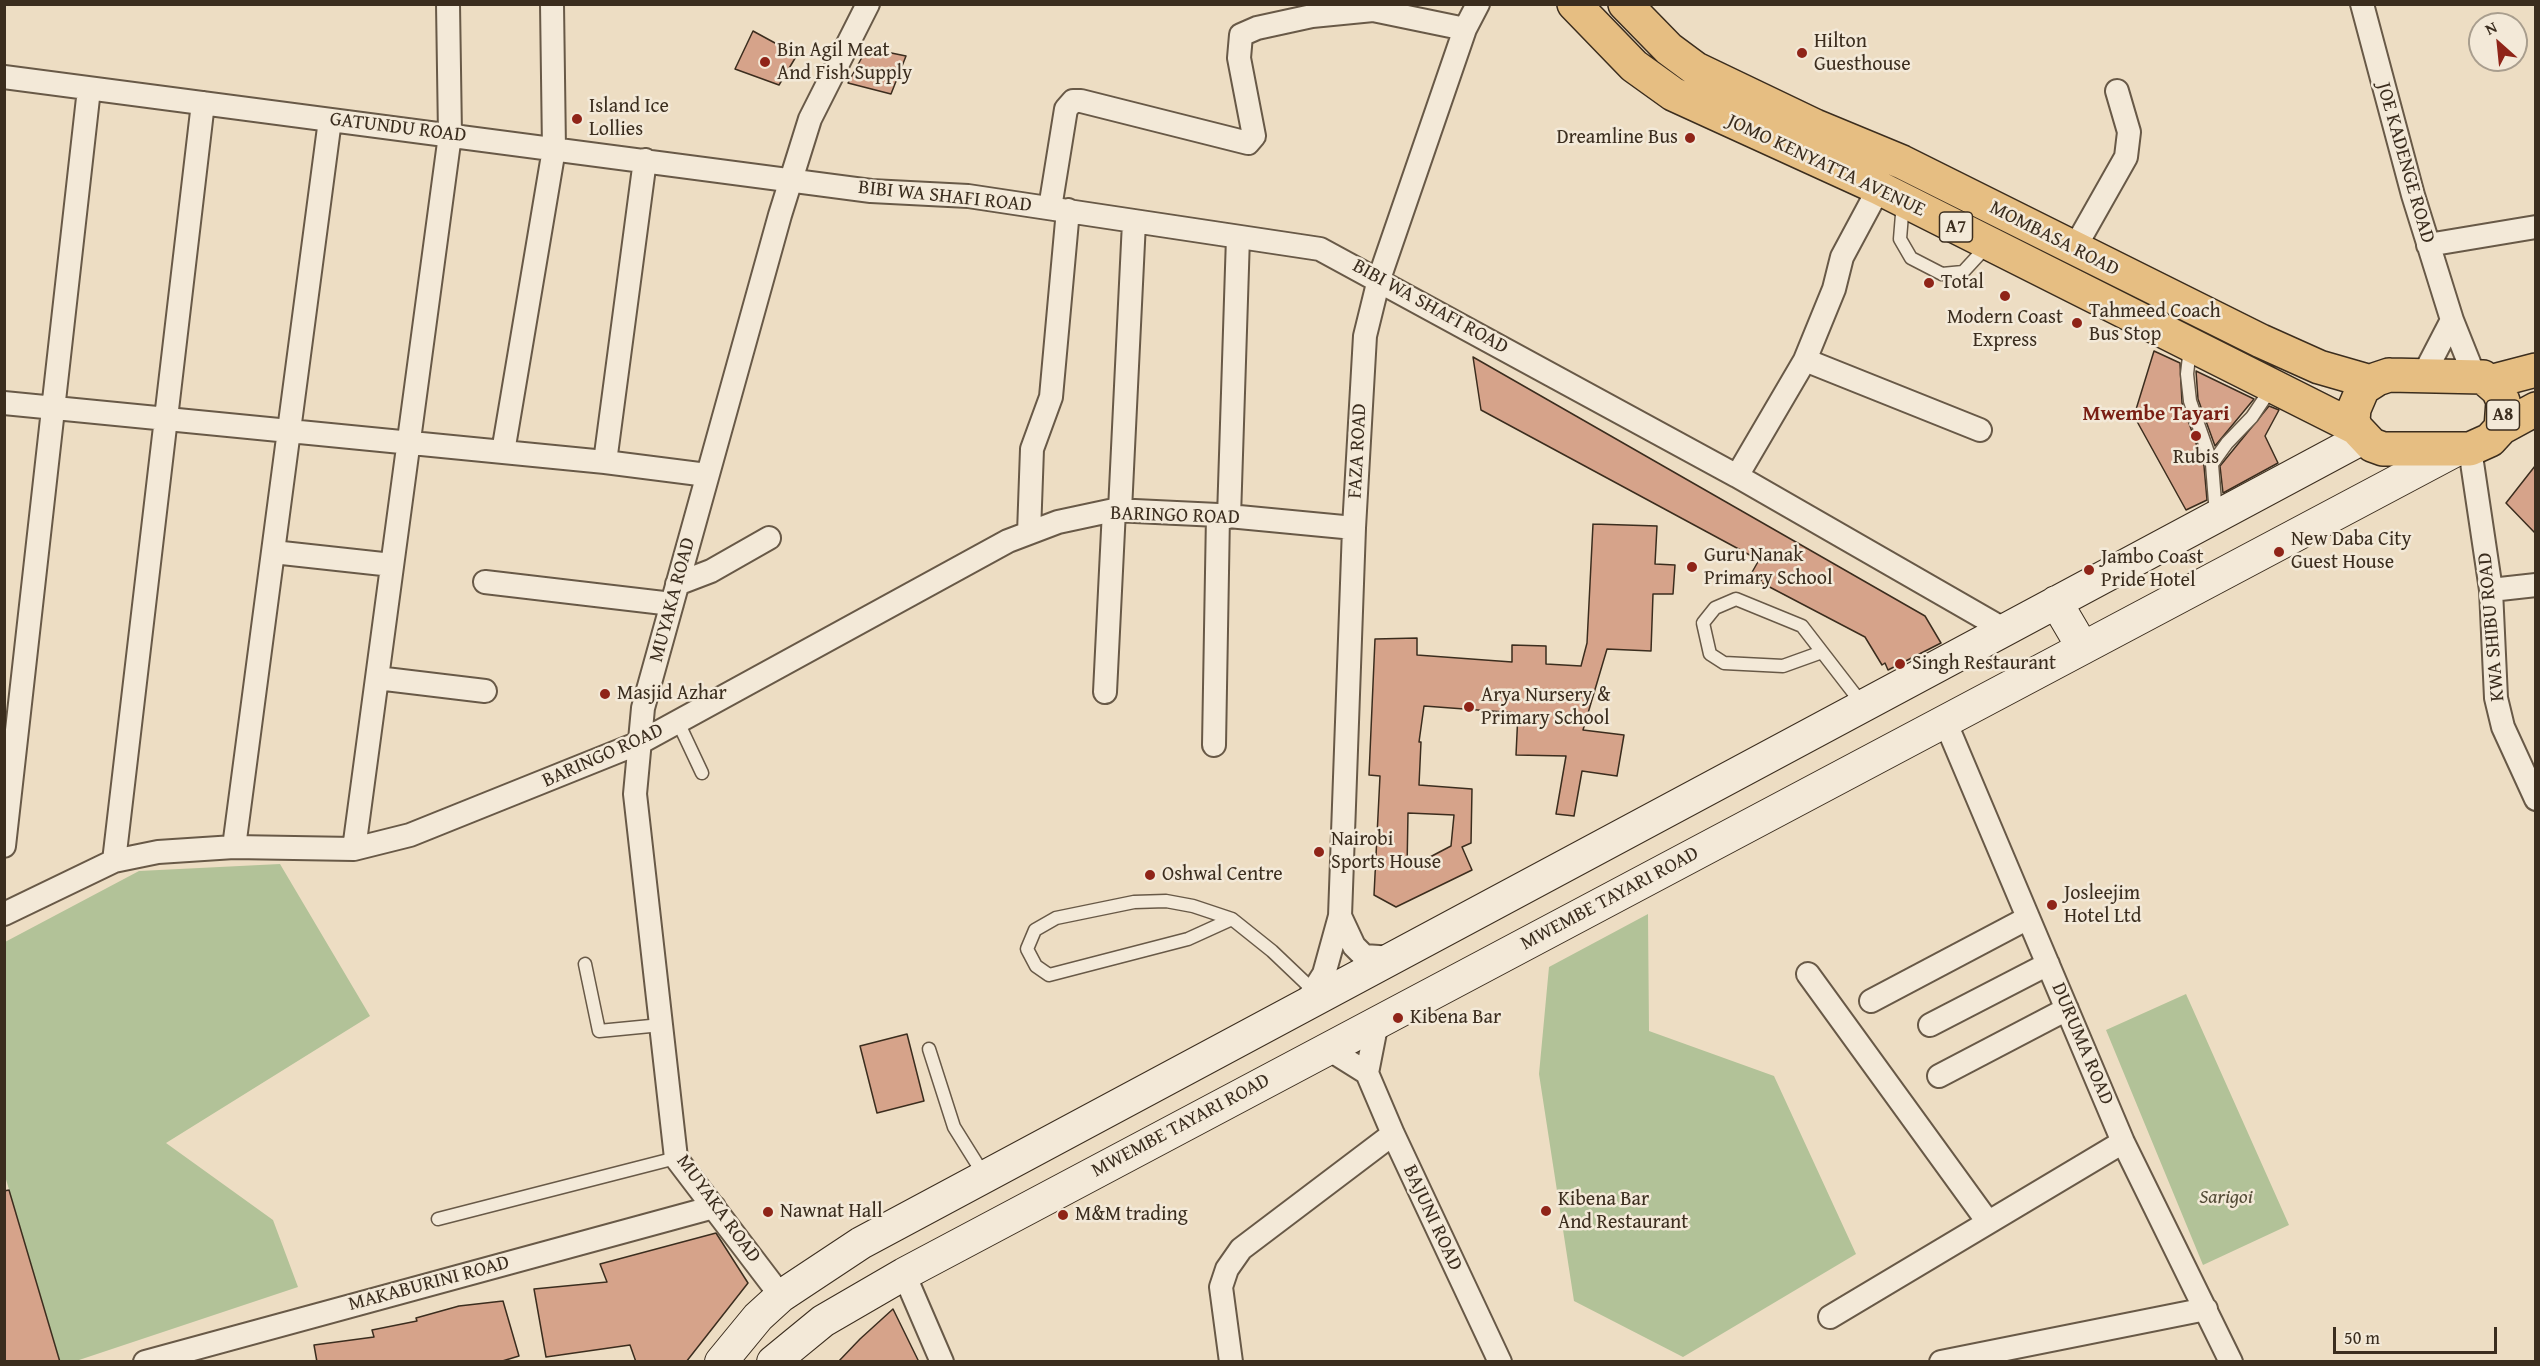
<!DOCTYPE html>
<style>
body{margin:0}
#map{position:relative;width:2540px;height:1366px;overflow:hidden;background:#edddc3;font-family:"Gentium Book Plus",serif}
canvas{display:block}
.frame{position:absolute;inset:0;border:6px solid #3b2d1e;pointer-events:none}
.north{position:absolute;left:2468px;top:12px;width:60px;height:60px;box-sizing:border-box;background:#f3e9d8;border:2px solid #a99e8e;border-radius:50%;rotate:333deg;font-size:16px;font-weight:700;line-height:24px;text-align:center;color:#3b2d1e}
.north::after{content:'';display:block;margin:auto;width:21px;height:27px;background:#8f2418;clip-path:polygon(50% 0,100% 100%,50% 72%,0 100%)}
.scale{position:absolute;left:2333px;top:1327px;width:164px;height:27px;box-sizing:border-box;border:3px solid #3b2d1e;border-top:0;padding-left:8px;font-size:18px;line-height:21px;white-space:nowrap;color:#3b2d1e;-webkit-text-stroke:4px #f3e9d8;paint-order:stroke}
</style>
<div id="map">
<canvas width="2540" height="1366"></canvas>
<div class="frame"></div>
<div class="north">N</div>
<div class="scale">50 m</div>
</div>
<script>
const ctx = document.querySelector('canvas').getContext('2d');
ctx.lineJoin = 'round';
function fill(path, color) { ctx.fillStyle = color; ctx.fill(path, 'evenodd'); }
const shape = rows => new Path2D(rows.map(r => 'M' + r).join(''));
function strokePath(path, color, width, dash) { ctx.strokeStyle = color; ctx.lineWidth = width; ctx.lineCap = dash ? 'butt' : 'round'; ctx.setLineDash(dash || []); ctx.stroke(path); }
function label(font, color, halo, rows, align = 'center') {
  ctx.font = font + ' "Gentium Book Plus",serif'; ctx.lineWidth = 5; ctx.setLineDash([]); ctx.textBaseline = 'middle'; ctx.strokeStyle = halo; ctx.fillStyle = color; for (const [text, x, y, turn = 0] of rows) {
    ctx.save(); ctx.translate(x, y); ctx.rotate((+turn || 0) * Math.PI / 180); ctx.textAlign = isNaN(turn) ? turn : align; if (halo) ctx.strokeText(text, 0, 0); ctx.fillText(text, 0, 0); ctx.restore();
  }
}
fill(shape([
 [280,864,370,1016,166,1143,273,1220,298,1287,76,1361,60,1361,5,1176,5,942,139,871],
 [1648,914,1649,1031,1774,1076,1856,1254,1683,1357,1574,1301,1539,1074,1549,967],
 [2186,994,2289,1225,2203,1265,2106,1030]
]), '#b2c298');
const building = shape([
 [753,31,797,55,779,85,735,69,753,31],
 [867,48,906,56,891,94,848,83,867,48],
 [2154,351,2180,363,2182,403,2204,466,2207,500,2186,510,2134,416,2154,351],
 [1473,357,1925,616,1941,643,1888,670,1885,663,1882,665,1865,637,1760,582,1762,579,1751,574,1759,560,1481,410,1473,357],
 [2196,371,2254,399,2215,446,2198,399,2196,371],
 [2269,406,2279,410,2265,436,2278,463,2223,493,2220,466,2269,406],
 [2535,466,2535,533,2506,503,2535,466],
 [1593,524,1657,526,1655,564,1675,565,1673,594,1653,594,1651,651,1607,649,1583,730,1624,735,1617,776,1582,771,1574,816,1556,814,1566,756,1516,755,1518,713,1424,706,1419,742,1421,742,1419,785,1472,789,1471,843,1462,847,1472,870,1396,907,1374,895,1380,776,1369,775,1375,639,1417,638,1417,655,1512,662,1512,645,1546,646,1546,664,1581,666,1587,643,1593,524],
 [1408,813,1454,815,1451,846,1407,869,1408,813],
 [907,1034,924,1101,877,1113,860,1046,907,1034],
 [9,1190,60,1362,4,1362,4,1191,9,1190],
 [716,1233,748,1283,686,1362,636,1362,630,1345,546,1357,534,1289,607,1282,600,1264,716,1233],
 [503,1301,519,1356,499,1362,317,1362,314,1345,374,1337,372,1330,417,1321,416,1318,459,1306,503,1301],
 [893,1309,919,1362,838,1362,860,1339,893,1309]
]);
fill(building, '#d6a38a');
strokePath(building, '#3b2d1e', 1.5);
const lane = shape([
 [1903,202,1900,239,1911,258,1942,274,1963,272,1987,246],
 [2190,348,2187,374,2190,401,2212,464,2216,515],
 [2212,464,2227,443,2252,417,2272,387],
 [1822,652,1783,666,1724,663,1710,654,1703,623,1715,608,1736,599,1802,626,1863,705],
 [678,722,702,773],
 [1232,919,1188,939,1049,975,1036,966,1027,949,1035,930,1056,918,1134,902,1166,901,1193,906,1232,919,1272,951,1314,991],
 [585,964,599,1031,661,1025],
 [929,1049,954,1127,984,1175],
 [438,1219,676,1158]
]);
const street = shape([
 [2362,4,2413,195,2452,320,2474,375],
 [4,77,871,191,968,196,1320,249,1737,476,2005,630],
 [1050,208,1066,109,1073,101,1081,101,1248,143,1254,136,1239,58,1241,35,1257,28,1312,16,1373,10,1465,29],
 [2428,245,2536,227],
 [2074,249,2126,157,2129,132,2117,91],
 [1805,360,1980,430],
 [2423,376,2452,320],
 [4,403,605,462,707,475],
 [2470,449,2491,590,2496,698,2503,727,2536,799],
 [503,452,554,149,552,4],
 [605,462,645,160],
 [1737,476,1805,360,1834,289,1842,257,1879,188],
 [1120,510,1134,222],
 [1229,517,1238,237],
 [1029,533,1032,449,1051,397,1068,210],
 [273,552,392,565],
 [485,582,672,604],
 [677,584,711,571,769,538],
 [2491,590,2536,585],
 [377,678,485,691],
 [1105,692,1114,510],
 [1945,721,2123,1142,2231,1362],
 [1214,745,1218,515],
 [4,846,89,89],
 [234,847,330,120],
 [354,849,450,135,448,4],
 [114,861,203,103],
 [4,914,114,861,158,852,234,847,354,849,410,835,639,743,1008,541,1058,522,1114,510,1218,515,1354,528],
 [1340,916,1354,946,1364,956,1393,958],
 [1808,974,1988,1222],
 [1871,1001,2028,918],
 [1305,1004,1324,974,1340,916,1354,528,1365,336,1379,279,1465,29,1478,4],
 [1377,1022,1367,1073,1393,1134,1500,1362],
 [1930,1025,2048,964],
 [1327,1048,1367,1073],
 [1939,1076,2067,1009],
 [904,1274,942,1362],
 [781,1296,676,1158,635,794,643,708,780,215,810,119,868,4],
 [1830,1317,2123,1142],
 [145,1362,714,1207],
 [1231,1362,1221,1287,1227,1269,1241,1249,1393,1134],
 [1941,1362,2206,1309]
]);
const secondary = shape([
 [2056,602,2083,648],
 [721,1362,758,1317,781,1296,861,1243,2363,438],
 [773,1362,823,1321,904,1274,2456,450]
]);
const highway = shape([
 [1574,4,1634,66,1673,94,1879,188,2356,428],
 [1625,4,1669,49,1696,69,1815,126,1902,162,2261,341,2319,367,2371,382],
 [2389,375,2483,377,2498,390,2503,401,2501,428,2490,440,2470,449,2383,449,2372,445,2356,428,2353,420,2354,409,2363,388,2377,379,2389,375],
 [2490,382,2536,370],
 [2501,428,2536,409]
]);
strokePath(lane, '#685947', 15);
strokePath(street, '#685947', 26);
strokePath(secondary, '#3b2d1e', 34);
strokePath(highway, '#3b2d1e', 36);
strokePath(lane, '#f3e9d8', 12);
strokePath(street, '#f3e9d8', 22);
strokePath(secondary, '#f3e9d8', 32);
strokePath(highway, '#e6be82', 33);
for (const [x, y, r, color] of [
 [1802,53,6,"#8f2418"],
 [765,62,6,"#8f2418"],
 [577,119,6,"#8f2418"],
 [1690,138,6,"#8f2418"],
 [1929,283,6,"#8f2418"],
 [2005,296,6,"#8f2418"],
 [2077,323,6,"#8f2418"],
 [2196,436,6,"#8f2418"],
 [2279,552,6,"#8f2418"],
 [1692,567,6,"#8f2418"],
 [2089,570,6,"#8f2418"],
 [1900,664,6,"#8f2418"],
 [605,694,6,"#8f2418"],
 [1469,707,6,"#8f2418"],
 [1319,852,6,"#8f2418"],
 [1150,875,6,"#8f2418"],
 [2052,905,6,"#8f2418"],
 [1398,1018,6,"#8f2418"],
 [1546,1211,6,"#8f2418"],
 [768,1212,6,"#8f2418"],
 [1063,1215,6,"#8f2418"]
]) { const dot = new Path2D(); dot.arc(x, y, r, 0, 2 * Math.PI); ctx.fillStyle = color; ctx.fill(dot); strokePath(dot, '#f3e9d8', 2); }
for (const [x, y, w] of [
 [1956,227,33],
 [2503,415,33]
]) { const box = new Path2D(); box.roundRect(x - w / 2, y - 15, w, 30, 4.5); ctx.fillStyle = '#f3e9d8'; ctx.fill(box); strokePath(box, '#3b2d1e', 1.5); }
label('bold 18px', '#3b2d1e', null, [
 ["A7",1956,227],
 ["A8",2503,415]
]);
label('20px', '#3b2d1e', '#f3e9d8', [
 ["Hilton",1814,42],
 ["Guesthouse",1814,65],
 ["Bin Agil Meat",777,51],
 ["And Fish Supply",777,74],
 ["Island Ice",589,107],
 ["Lollies",589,130],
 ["Dreamline Bus",1678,138,"right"],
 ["Total",1941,283],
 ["Tahmeed Coach",2089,312],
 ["Bus Stop",2089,335],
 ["Modern Coast",2005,318,"center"],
 ["Express",2005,341,"center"],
 ["Rubis",2196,458,"center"],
 ["New Daba City",2291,540],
 ["Guest House",2291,563],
 ["Guru Nanak",1704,556],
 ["Primary School",1704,579],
 ["Jambo Coast",2101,558],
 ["Pride Hotel",2101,581],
 ["Singh Restaurant",1912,664],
 ["Masjid Azhar",617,694],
 ["Arya Nursery &",1481,696],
 ["Primary School",1481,719],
 ["Nairobi",1331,840],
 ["Sports House",1331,863],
 ["Oshwal Centre",1162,875],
 ["Josleejim",2064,894],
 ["Hotel Ltd",2064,917],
 ["Kibena Bar",1410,1018],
 ["Kibena Bar",1558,1200],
 ["And Restaurant",1558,1223],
 ["Nawnat Hall",780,1212],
 ["M&M trading",1075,1215]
], 'left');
label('20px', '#3b2d1e', '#f3e9d8', [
 ["GATUNDU ROAD",398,128,7],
 ["JOE KADENGE ROAD",2405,163,74],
 ["JOMO KENYATTA AVENUE",1826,166,25],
 ["BIBI WA SHAFI ROAD",945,197,6],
 ["MOMBASA ROAD",2054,239,27],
 ["BIBI WA SHAFI ROAD",1430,307,29],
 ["FAZA ROAD",1358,451,-87],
 ["BARINGO ROAD",1175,516,2],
 ["MUYAKA ROAD",673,600,-75],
 ["KWA SHIBU ROAD",2492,627,-95],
 ["BARINGO ROAD",603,756,-24],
 ["MWEMBE TAYARI ROAD",1610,899,-28],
 ["DURUMA ROAD",2082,1044,67],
 ["MWEMBE TAYARI ROAD",1181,1126,-28],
 ["MUYAKA ROAD",718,1209,54],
 ["BAJUNI ROAD",1432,1218,65],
 ["MAKABURINI ROAD",429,1284,-15]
]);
label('italic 20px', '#534b36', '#f3e9d8', [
 ["Sarigoi",2226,1198]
]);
label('bold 21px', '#7a1f14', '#f3e9d8', [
 ["Mwembe Tayari",2156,415]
]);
</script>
